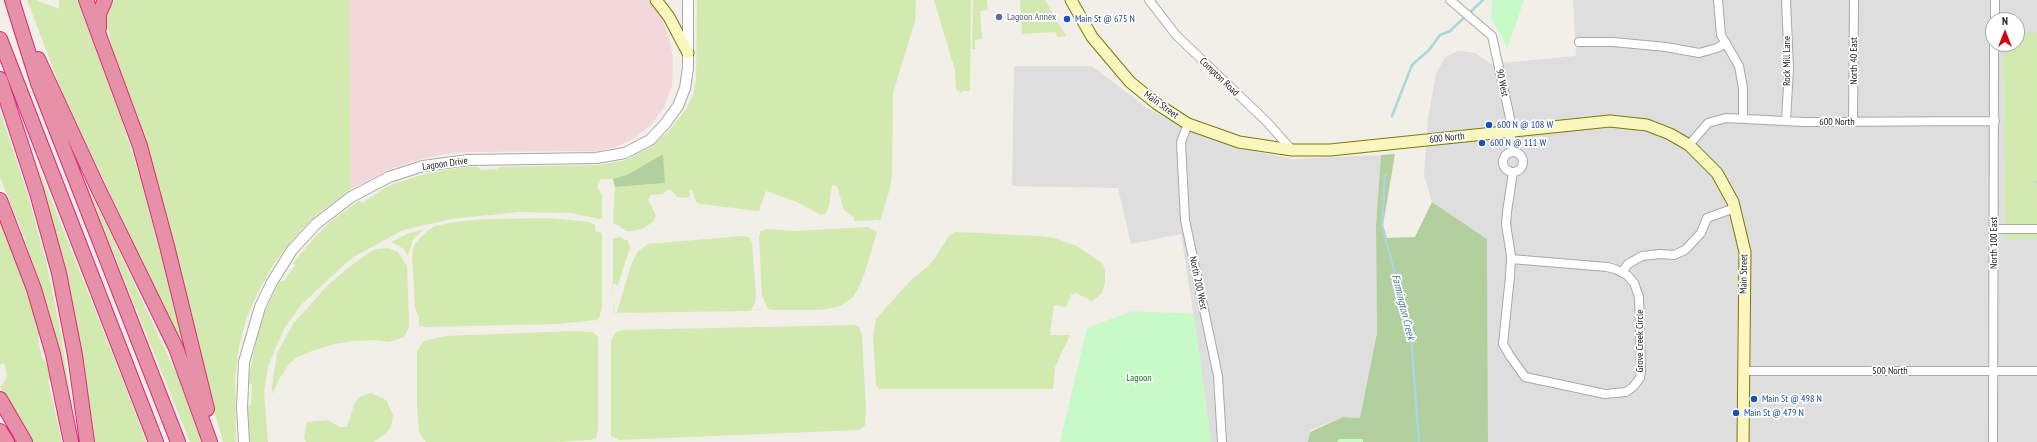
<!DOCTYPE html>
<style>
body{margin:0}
#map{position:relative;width:2037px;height:442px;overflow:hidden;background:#f2eee8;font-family:"PT Sans Narrow",sans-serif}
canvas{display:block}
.north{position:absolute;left:1985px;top:12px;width:40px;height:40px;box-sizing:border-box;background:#fff;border:1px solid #a6a6a6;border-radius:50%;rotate:0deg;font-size:11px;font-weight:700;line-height:16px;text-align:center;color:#212121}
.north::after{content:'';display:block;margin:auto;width:14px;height:18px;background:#d20114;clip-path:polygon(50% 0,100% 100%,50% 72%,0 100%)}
</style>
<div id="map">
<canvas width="2037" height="442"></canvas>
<div class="north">N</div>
</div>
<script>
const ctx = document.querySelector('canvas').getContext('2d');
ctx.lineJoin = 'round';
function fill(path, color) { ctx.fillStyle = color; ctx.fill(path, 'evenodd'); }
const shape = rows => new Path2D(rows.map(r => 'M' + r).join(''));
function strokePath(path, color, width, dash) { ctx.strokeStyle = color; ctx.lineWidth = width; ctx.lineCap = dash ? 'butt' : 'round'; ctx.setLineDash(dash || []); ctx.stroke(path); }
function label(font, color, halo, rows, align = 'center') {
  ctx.font = font + ' "PT Sans Narrow",sans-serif'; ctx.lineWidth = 3.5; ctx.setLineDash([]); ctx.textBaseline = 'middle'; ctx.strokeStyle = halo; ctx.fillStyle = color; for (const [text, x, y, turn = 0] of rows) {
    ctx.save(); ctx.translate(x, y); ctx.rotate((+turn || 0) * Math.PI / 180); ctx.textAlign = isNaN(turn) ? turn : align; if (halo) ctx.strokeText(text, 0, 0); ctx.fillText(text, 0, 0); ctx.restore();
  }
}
fill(shape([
 [1573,0,2037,0,2037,33,2017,33,2017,20,1993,20,1993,44,2003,44,2005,239,2037,239,2037,442,1488,442,1487,239,1432,202,1424,175,1428,117,1436,74,1445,57,1458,51,1475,53,1491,64,1576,56],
 [1014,66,1092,66,1147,108,1194,133,1239,148,1293,159,1381,155,1376,225,1377,333,1360,418,1343,417,1310,430,1308,442,1211,442,1192,305,1181,234,1131,244,1118,188,1012,186]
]), '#dfdedf');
fill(shape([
 [349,0,648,0,662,19,670,41,673,60,672,86,664,107,651,125,633,139,615,147,597,151,470,152,445,154,422,159,393,168,351,189]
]), '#f2d8da');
fill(shape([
 [27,0,36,0,59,9,59,0,77,0,115,99,142,184,185,344,182,345,79,128,61,89],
 [115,0,349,0,351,189,315,216,293,239,273,265,257,294,247,317,239,346,235,378,236,442,223,442,129,98,114,55,107,25,108,11],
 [697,0,916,0,915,21,893,93,892,172,890,188,865,272,861,283,853,297,840,306,822,310,772,310,768,309,745,311,613,313,613,239,620,237,620,226,614,224,613,220,615,187,665,183,662,154,627,175,613,179,601,179,597,187,602,195,602,217,599,219,572,213,519,212,451,219,403,230,355,256,345,264,302,304,285,327,268,366,264,393,268,442,250,442,248,406,251,405,252,385,249,383,250,372,258,331,265,311,280,281,284,281,295,265,293,263,316,236,331,221,359,201,362,203,388,186,427,173,465,167,478,167,481,170,497,169,499,167,599,165,626,160,649,148,669,131,686,109,693,95,696,80],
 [832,185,837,186,844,210,854,217,854,221,880,220,877,232,868,227,794,231,768,229,761,231,759,236,762,296,768,309,751,310,755,303,756,296,752,243,750,238,743,236,648,244,638,251,631,265,617,312,618,314,614,313,612,282,616,285,618,285,630,248,628,241,620,237,620,227,627,231,633,231,642,229,653,222,656,216,648,199,651,195,663,194,667,190,671,190,677,197,686,198,690,196,689,189,693,192,696,202,700,204,759,211,766,191,797,202,821,215,826,213,829,206],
 [934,0,971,0,970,91,962,91,962,93,956,90,955,70],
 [973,0,987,0,988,10,980,11,982,39,975,40,975,49,972,49],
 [1020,0,1045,0,1066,36,1057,37,1056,32,1022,34],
 [2017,33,2037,33,2037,239,2005,239,2003,44,2017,44],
 [0,111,27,192,46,261,61,334,76,433,45,301,24,237,0,177],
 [38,166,129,396,146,442,95,442,80,340,70,289],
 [91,192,179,379,201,442,190,442,107,237,90,194],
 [548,218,589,222,595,225,595,231,602,233,602,307,599,318,597,320,556,324,425,327,419,325,419,317,415,308,412,254,414,245,427,231,435,226,454,222,485,219],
 [0,219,21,273,39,331,38,339,42,358,48,365,51,380,48,381,62,442,32,442,0,387,5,381,7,374,4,363,0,365],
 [424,229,413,239,408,255,404,249,391,242,407,234],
 [955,232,1039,236,1054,238,1077,246,1103,264,1105,271,1105,283,1102,293,1096,298,1092,301,1076,293,1071,295,1066,307,1054,305,1050,335,1070,335,1055,367,1053,389,879,389,876,385,873,336,876,319,910,281,926,268,935,258,949,236],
 [388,248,398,252,407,266,409,322,409,327,404,337,389,342,371,340,354,341,334,344,312,351,297,357,289,364,279,379,273,394,272,387,277,353,293,324,327,286,349,267,375,249],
 [855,325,859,327,862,335,866,411,865,425,859,430,619,440,611,436,611,341,616,332,623,330],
 [574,331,593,332,598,337,598,430,596,438,590,440,554,442,426,442,422,437,419,432,417,406,417,351,424,341,445,336],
 [371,393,386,400,393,415,391,427,385,434,373,442,306,442,304,438,307,422,328,420,339,427,347,427,355,402,361,396]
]), '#d2eaaf');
fill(shape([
 [663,154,665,183,615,187,613,179,627,175],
 [1395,154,1383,225,1387,238,1415,237,1432,202,1487,239,1488,442,1308,442,1310,432,1343,417,1360,418,1377,333,1376,225,1381,155]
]), '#b1d09d');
fill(shape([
 [1492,0,1524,0,1507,50,1503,38,1491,19],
 [1132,311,1194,314,1211,442,1060,442,1087,328],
 [1339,439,1363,439,1363,442,1337,442]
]), '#c8fac7');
strokePath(shape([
 [1392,116,1412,65,1429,50,1440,35,1450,31,1483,0],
 [1385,174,1382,225,1411,336,1419,442],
 [2037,183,2037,182]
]), '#a9d7de', 2.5);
const minor = shape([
 [1149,0,1176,35,1267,122,1292,150],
 [1450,0,1492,36,1510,118,1512,152],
 [1718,0,1721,35,1739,66,1743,88,1743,119],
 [1786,0,1789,68,1786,121],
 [1995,20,1995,0],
 [1579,42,1613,42,1666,47,1699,53,1717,48,1726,43],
 [1853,122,1854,0],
 [1188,124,1181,142,1185,220,1218,376,1222,442],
 [1689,145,1708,123,1726,118,1804,122,1995,121],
 '1503 162a10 10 0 1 1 20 0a10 10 0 1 1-20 0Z',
 [1994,229,2037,229],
 [1511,259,1607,267,1615,269,1627,275,1634,283,1639,297,1641,371,1640,378,1633,387,1626,392,1605,394,1525,377,1510,356,1503,344,1510,276,1511,259,1511,256,1506,224,1507,212,1513,172],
 [1622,272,1628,264,1642,256,1660,254,1674,255,1685,250,1701,233,1707,218,1735,208],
 [1743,371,2037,371],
 [1993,442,1994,44]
]);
const tertiary = shape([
 [244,442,242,407,244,362,260,307,272,282,292,250,316,224,351,197,389,177,423,166,468,160,596,158,625,153,650,140,665,124,678,106,685,88,688,68,688,0]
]);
const secondary = shape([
 [656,0,669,17,688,53],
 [1071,0,1092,37,1130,82,1157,104,1188,124,1239,142,1292,150,1330,150,1610,121,1647,125,1670,134,1689,145,1717,173,1733,202,1745,252,1743,442]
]);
const motorway = shape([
 [12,0,38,83,178,442],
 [86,0,140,146,167,246,207,409],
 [99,28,99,14,105,0],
 [0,39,156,442],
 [38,59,96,184,176,348,210,442],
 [0,79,37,193,59,273,75,355,87,442],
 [0,200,34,289,53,354,71,442],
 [0,399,25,442],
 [0,431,7,442]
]);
strokePath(minor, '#a8a8a8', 10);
strokePath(tertiary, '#a8a8a8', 12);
strokePath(secondary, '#7a7b06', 13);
strokePath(motorway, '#db2a77', 16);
strokePath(minor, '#fff', 8);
strokePath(tertiary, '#fff', 10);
strokePath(secondary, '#faf7be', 11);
strokePath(motorway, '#e791a9', 14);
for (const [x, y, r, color] of [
 [999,17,4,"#5c6f8a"],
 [1067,19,4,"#1a4fb4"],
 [1489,125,4,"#1a4fb4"],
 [1482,143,4,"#1a4fb4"],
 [1754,399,4,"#1a4fb4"],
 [1736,413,4,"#1a4fb4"]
]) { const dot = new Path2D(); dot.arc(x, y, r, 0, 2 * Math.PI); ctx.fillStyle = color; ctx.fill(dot); strokePath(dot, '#fff', 1.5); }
label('10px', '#4e5e75', '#fff', [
 ["Lagoon Annex",1007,17]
], 'left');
label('10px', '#164399', '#fff', [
 ["Main St @ 675 N",1075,19],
 ["600 N @ 108 W",1497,125],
 ["600 N @ 111 W",1490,143],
 ["Main St @ 498 N",1762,399],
 ["Main St @ 479 N",1744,413]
], 'left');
label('10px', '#212121', '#fff', [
 ["Rock Mill Lane",1787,61,-90],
 ["North 40 East",1854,61,-90],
 ["Compton Road",1219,77,44],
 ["90 West",1502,83,78],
 ["Main Street",1161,105,36],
 ["600 North",1837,122],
 ["600 North",1447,138,-6],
 ["Lagoon Drive",445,164,-8],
 ["North 100 East",1994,243,-90],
 ["Main Street",1744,274,-89],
 ["North 200 West",1198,283,78],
 ["Grove Creek Circle",1640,341,-90],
 ["500 North",1890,371]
]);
label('10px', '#0e820c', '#fff', [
 ["Lagoon",1139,378]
]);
label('italic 11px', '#44779a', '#fff', [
 ["Farmington Creek",1403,307,76]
]);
</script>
